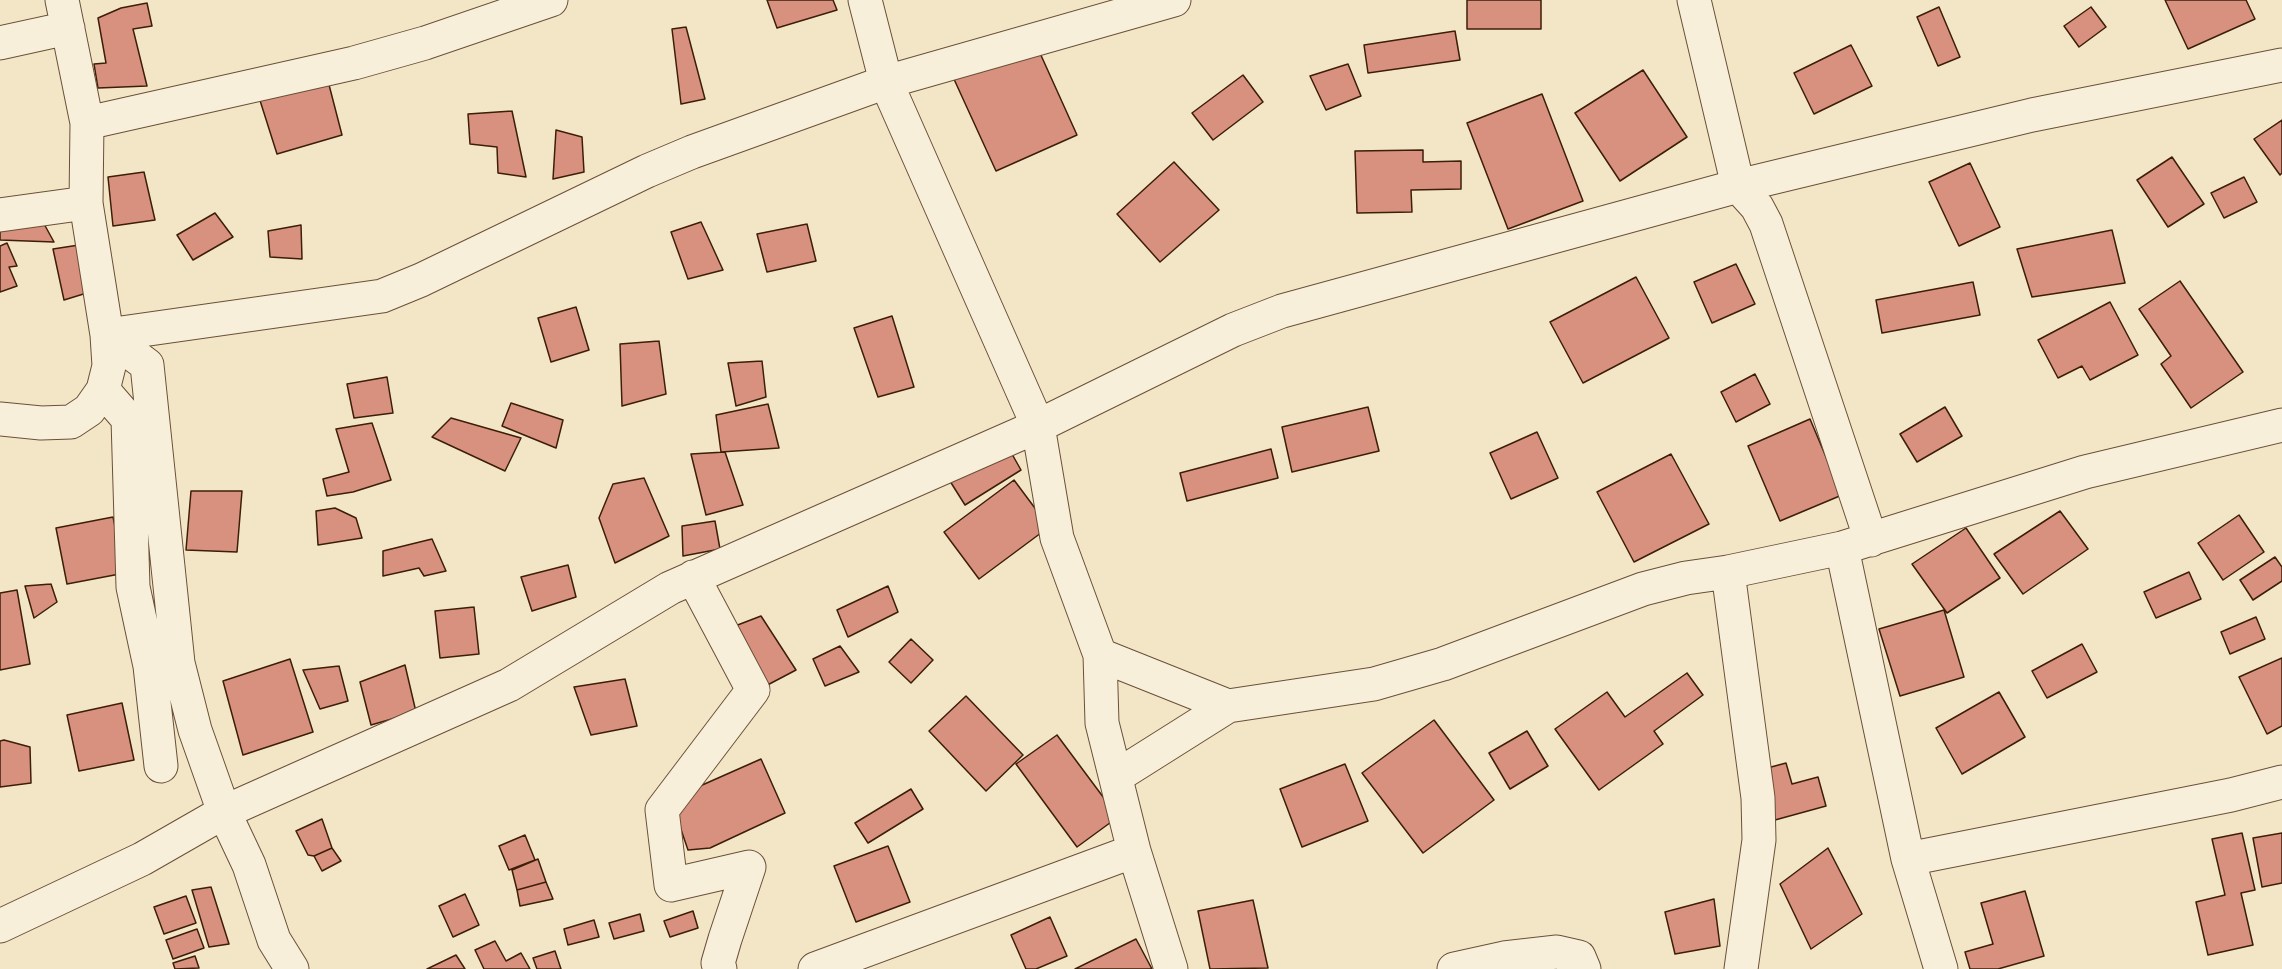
<!DOCTYPE html>
<style>
body{margin:0}
canvas{display:block;background:#f3e6c6}
</style>
<canvas width="2282" height="969"></canvas>
<script>
const ctx = document.querySelector('canvas').getContext('2d');
ctx.lineJoin = 'round';
function fill(path, color) { ctx.fillStyle = color; ctx.fill(path, 'evenodd'); }
const shape = rows => new Path2D(rows.map(r => 'M' + r).join(''));
function strokePath(path, color, width, dash) { ctx.strokeStyle = color; ctx.lineWidth = width; ctx.lineCap = dash ? 'butt' : 'round'; ctx.setLineDash(dash || []); ctx.stroke(path); }
const building = shape([
 [767,0,833,0,837,10,777,28,767,0],
 [1467,0,1541,0,1541,29,1467,29,1467,0],
 [2165,0,2246,0,2255,19,2188,49,2165,0],
 [147,3,152,26,133,29,147,86,98,88,94,64,106,63,98,18,121,8,147,3],
 [1939,7,1960,57,1938,66,1917,17,1939,7],
 [2091,7,2106,27,2079,47,2064,26,2091,7],
 [686,27,705,99,681,104,672,29,686,27],
 [1455,31,1460,60,1368,73,1364,45,1455,31],
 [1035,42,1077,135,996,171,953,77,1035,42],
 [1851,45,1872,86,1814,114,1794,73,1851,45],
 [1348,64,1361,96,1326,110,1310,76,1348,64],
 [1643,70,1687,137,1620,181,1575,113,1643,70],
 [1243,75,1263,102,1213,140,1192,113,1243,75],
 [327,77,342,135,277,154,257,91,327,77],
 [1542,94,1583,201,1508,229,1467,123,1542,94],
 [512,111,526,177,498,173,497,147,470,144,468,114,512,111],
 [2282,120,2282,173,2280,175,2254,139,2282,120],
 [556,130,582,137,584,172,553,179,556,130],
 [1423,150,1423,162,1461,161,1461,189,1411,190,1412,212,1357,213,1355,151,1423,150],
 [2172,157,2204,204,2168,227,2137,180,2172,157],
 [1174,162,1219,210,1160,262,1117,214,1174,162],
 [1970,163,2000,227,1959,246,1929,182,1970,163],
 [144,172,155,220,113,226,108,177,144,172],
 [2244,177,2257,202,2224,218,2211,193,2244,177],
 [215,213,233,237,193,260,177,235,215,213],
 [0,222,43,222,54,242,0,240,0,222],
 [701,222,723,270,688,279,671,232,701,222],
 [807,224,816,261,767,272,757,234,807,224],
 [301,225,302,259,270,257,268,231,301,225],
 [2112,230,2125,283,2032,297,2017,249,2112,230],
 [7,243,17,266,9,267,17,286,0,292,0,246,7,243],
 [79,245,90,292,64,300,53,249,79,245],
 [1736,264,1755,304,1712,323,1694,282,1736,264],
 [1636,277,1669,338,1583,383,1550,322,1636,277],
 [2180,281,2243,372,2191,408,2161,364,2171,356,2139,309,2180,281],
 [1973,282,1980,315,1882,333,1876,300,1973,282],
 [2110,302,2138,355,2090,380,2082,366,2058,378,2038,340,2110,302],
 [576,307,589,350,551,362,538,318,576,307],
 [892,316,914,387,878,397,854,328,892,316],
 [659,341,666,394,622,406,620,344,659,341],
 [762,361,766,397,736,406,728,363,762,361],
 [1755,374,1770,404,1736,422,1721,392,1755,374],
 [387,377,393,413,354,418,347,384,387,377],
 [511,403,563,420,556,448,502,426,511,403],
 [768,404,779,448,721,452,716,415,768,404],
 [1368,407,1379,451,1292,472,1282,427,1368,407],
 [1945,407,1962,436,1917,462,1900,434,1945,407],
 [451,418,521,438,505,471,432,437,451,418],
 [1810,419,1842,495,1780,521,1748,446,1810,419],
 [372,423,391,480,353,492,327,496,323,479,349,472,336,429,372,423],
 [1537,432,1558,478,1511,499,1490,453,1537,432],
 [1008,447,1021,470,965,505,948,478,1008,447],
 [1271,449,1278,478,1187,501,1180,473,1271,449],
 [725,452,743,505,706,515,691,454,725,452],
 [1671,454,1709,524,1634,562,1597,492,1671,454],
 [644,478,669,536,615,563,599,518,613,484,644,478],
 [1014,480,1049,527,979,579,944,532,1014,480],
 [191,491,242,491,237,552,186,550,191,491],
 [335,508,356,518,362,538,318,545,316,511,335,508],
 [2060,511,2088,549,2023,594,1994,554,2060,511],
 [2239,515,2264,552,2223,580,2198,543,2239,515],
 [113,517,125,573,67,584,56,528,113,517],
 [715,521,720,549,683,556,682,526,715,521],
 [1966,528,2000,578,1947,613,1912,564,1966,528],
 [432,539,446,571,424,576,419,568,383,576,383,551,432,539],
 [2275,557,2282,567,2282,581,2253,600,2240,580,2275,557],
 [568,565,576,597,532,611,521,577,568,565],
 [2189,572,2201,599,2156,618,2144,592,2189,572],
 [51,584,57,602,34,618,25,586,51,584],
 [888,586,898,612,848,637,837,610,888,586],
 [17,590,30,664,0,670,0,593,17,590],
 [474,607,479,654,440,658,435,611,474,607],
 [1944,610,1964,677,1900,696,1879,629,1944,610],
 [761,616,796,670,758,690,735,626,761,616],
 [2256,617,2265,639,2230,654,2221,632,2256,617],
 [911,639,933,660,911,683,889,662,911,639],
 [2082,644,2097,672,2047,698,2032,671,2082,644],
 [840,646,859,672,825,686,813,659,840,646],
 [2282,658,2282,726,2267,734,2239,677,2282,658],
 [290,659,313,732,243,755,223,681,290,659],
 [405,665,416,712,371,725,360,682,405,665],
 [339,666,348,701,320,709,303,670,339,666],
 [1687,673,1703,695,1654,731,1663,744,1599,790,1555,729,1607,692,1625,717,1687,673],
 [625,679,637,726,591,735,574,687,625,679],
 [1999,692,2025,737,1962,774,1936,728,1999,692],
 [966,696,1023,755,986,791,929,731,966,696],
 [122,703,134,760,79,771,67,715,122,703],
 [1434,720,1494,800,1423,853,1362,773,1434,720],
 [1527,731,1548,766,1510,789,1489,753,1527,731],
 [1057,735,1118,817,1077,847,1016,764,1057,735],
 [4,740,30,747,31,783,0,787,0,741,4,740],
 [761,759,785,813,710,848,688,850,675,812,700,786,761,759],
 [1786,763,1792,784,1818,777,1826,806,1775,820,1760,770,1786,763],
 [1345,764,1368,821,1302,847,1280,789,1345,764],
 [911,789,923,809,868,843,855,823,911,789],
 [322,819,332,848,314,856,308,855,296,831,322,819],
 [2242,833,2255,890,2241,893,2253,945,2208,955,2196,902,2225,895,2212,839,2242,833],
 [2282,833,2282,883,2262,887,2253,838,2282,833],
 [525,835,535,860,509,870,499,846,525,835],
 [888,846,910,902,856,922,834,866,888,846],
 [332,848,341,861,322,871,314,856,332,848],
 [1828,848,1862,914,1811,949,1780,884,1828,848],
 [538,859,546,882,517,890,512,870,538,859],
 [546,882,553,899,520,906,517,890,546,882],
 [211,887,229,944,209,947,192,890,211,887],
 [2025,891,2044,956,1998,969,1970,969,1965,952,1993,944,1981,903,2025,891],
 [465,894,479,925,453,937,439,906,465,894],
 [186,896,196,923,164,934,154,907,186,896],
 [1714,899,1720,946,1675,954,1665,912,1714,899],
 [1253,900,1268,968,1210,969,1198,911,1253,900],
 [693,911,698,928,670,937,664,921,693,911],
 [640,914,644,931,614,939,609,923,640,914],
 [1050,917,1067,956,1036,969,1026,969,1011,935,1050,917],
 [594,920,599,937,568,945,564,929,594,920],
 [197,929,204,948,173,959,166,940,197,929],
 [1136,939,1152,969,1075,969,1136,939],
 [495,941,506,961,521,953,530,969,484,969,475,950,495,941],
 [555,951,561,969,537,969,533,958,555,951],
 [456,955,465,969,427,969,456,955],
 [195,956,199,968,175,969,173,963,195,956]
]);
fill(building, '#d9917f');
strokePath(building, '#3d1e09', 1.5);
const minor = shape([
 [62,0,87,123,86,203,107,335,147,365,178,663,195,730,224,812,249,865,274,940,292,969],
 [865,0,886,82,1038,426,1057,538,1100,655,1102,723,1134,851,1171,969],
 [1694,0,1738,186,1757,207,1766,224,1871,540],
 [0,43,68,28],
 [87,123,354,63,425,43,551,0],
 [0,215,86,203],
 [103,390,128,419,133,587,150,666,161,766],
 [0,419,41,423,71,422,89,410,103,390,109,366,107,335,382,296,421,280,647,171,692,152,886,82,1174,0],
 [1842,548,1908,859,1941,969],
 [1728,572,1758,798,1759,840,1741,969],
 [693,577,753,690,662,810,671,885,749,867,725,939,718,963,720,969],
 [1100,655,1228,706],
 [1117,776,1228,706,1374,684,1443,664,1643,589,1686,578,1728,572,1842,548,2085,472,2282,425],
 [1908,859,2231,795,2282,782],
 [0,926,142,859,224,812,509,685,670,588,1038,426,1233,330,1282,311,1738,186,2032,115,2282,65],
 [815,969,1134,851],
 [1454,969,1504,958,1557,952,1579,957,1584,969]
]);
strokePath(minor, '#6a5038', 35);
strokePath(minor, '#f7efda', 33);
</script>
